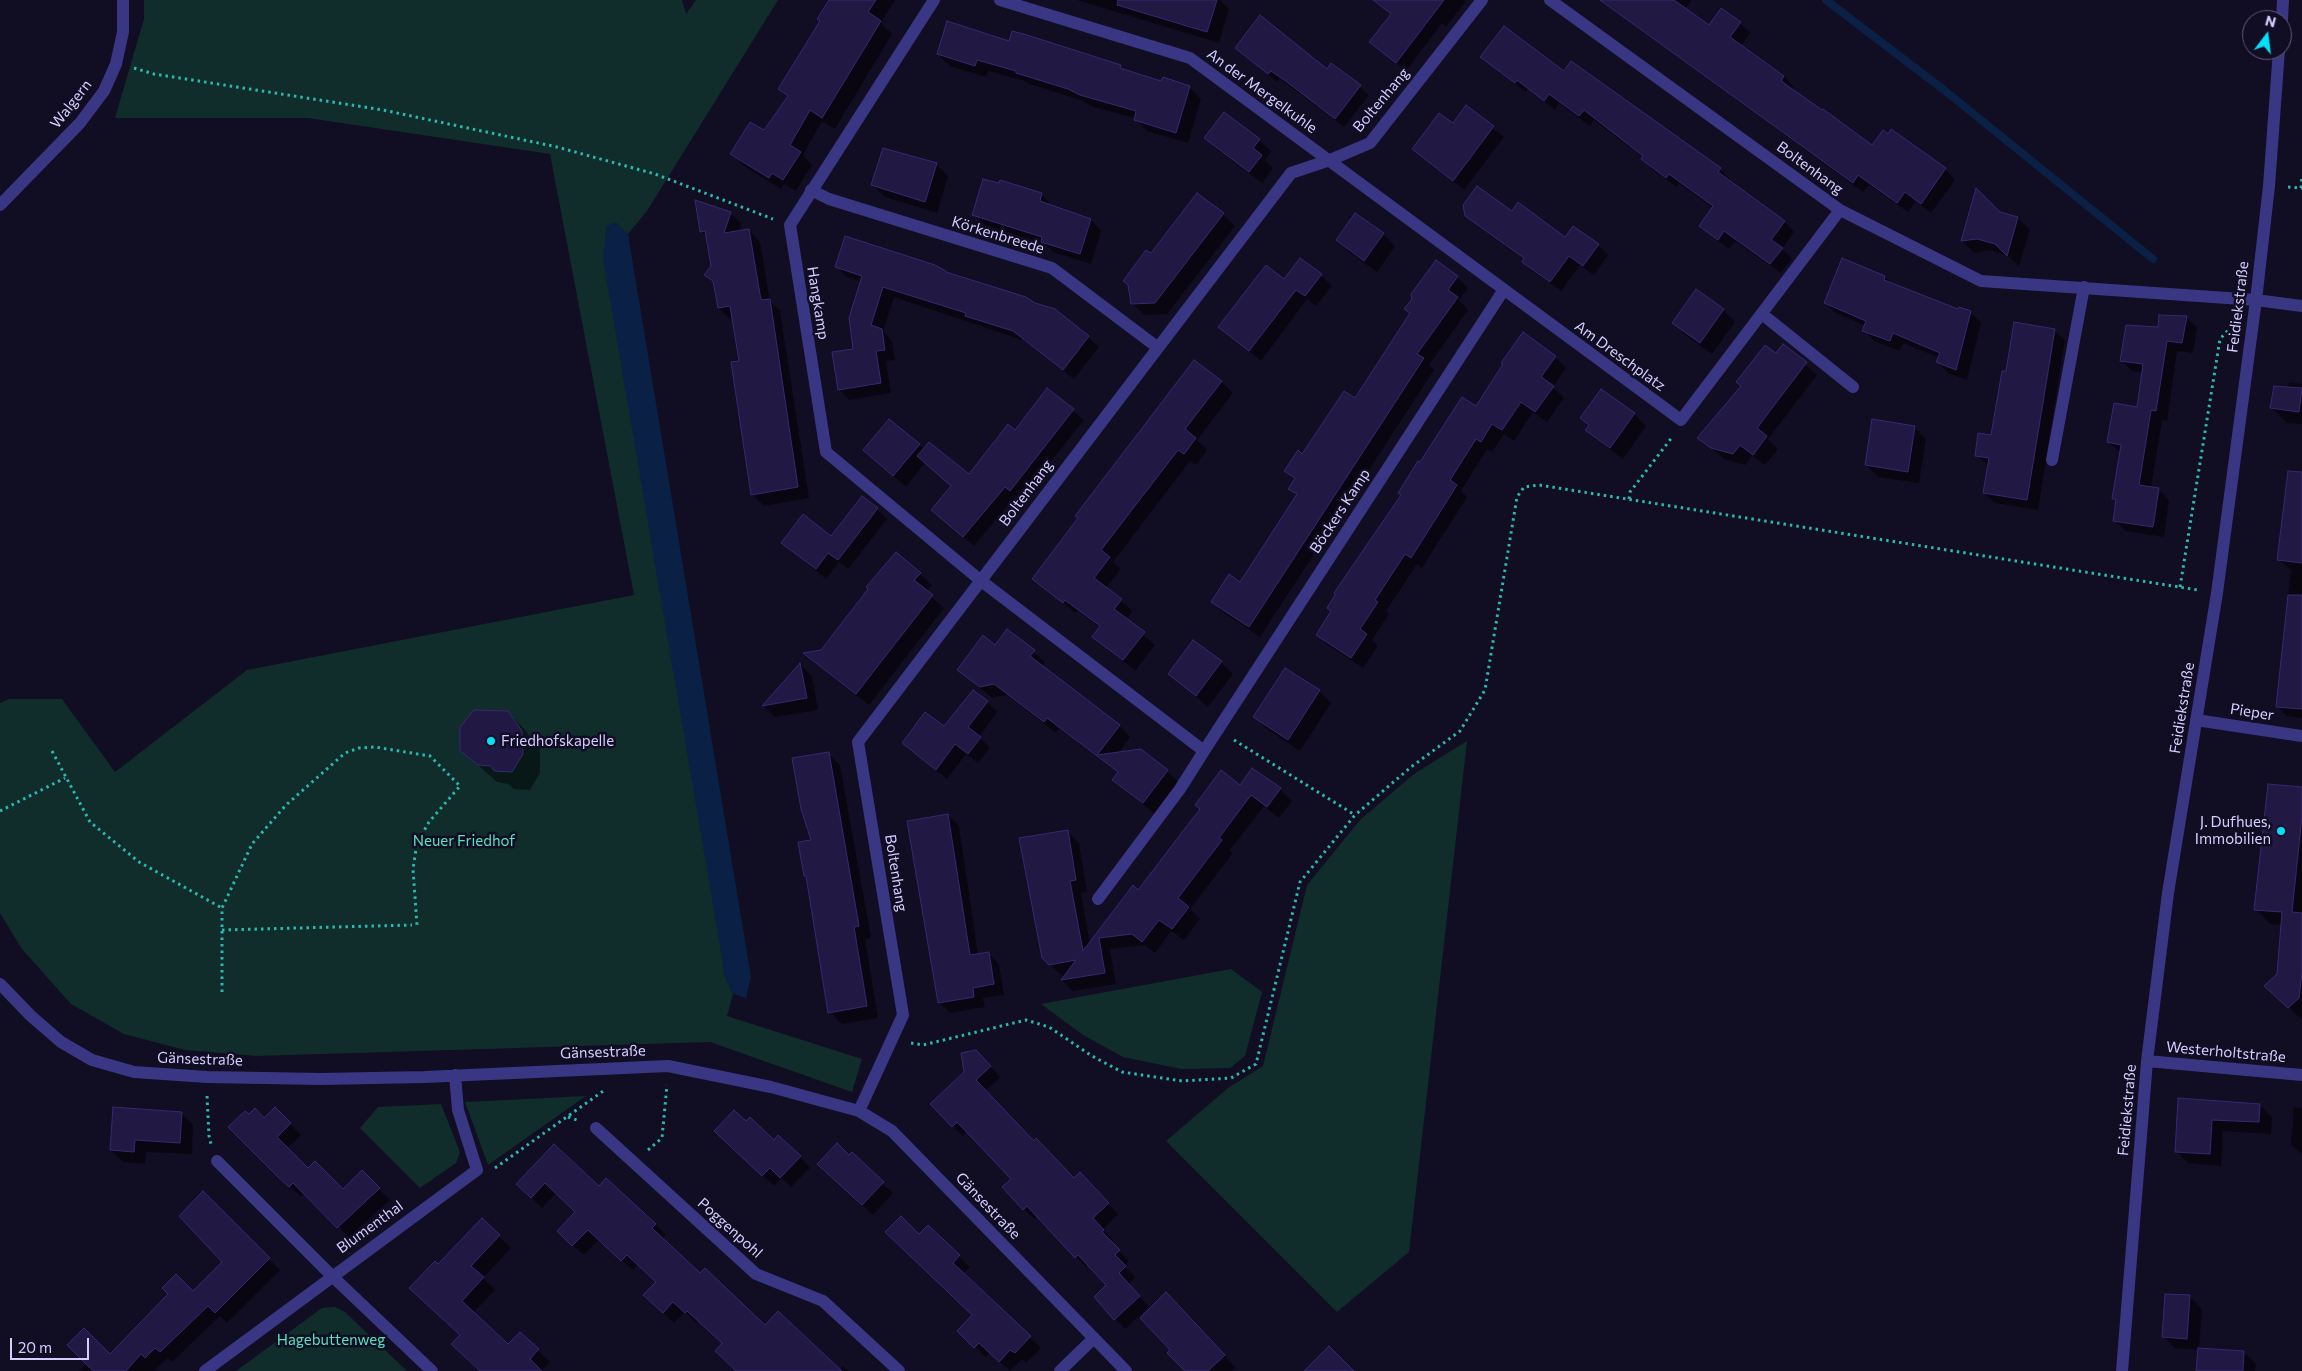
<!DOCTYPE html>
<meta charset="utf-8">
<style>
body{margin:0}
#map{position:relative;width:2302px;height:1371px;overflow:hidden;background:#110d23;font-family:Commissioner,sans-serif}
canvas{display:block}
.north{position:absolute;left:2242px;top:10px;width:50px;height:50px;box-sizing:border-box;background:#110d23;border:1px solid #5f5a7b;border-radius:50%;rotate:15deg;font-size:14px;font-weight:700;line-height:20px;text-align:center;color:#d4ceff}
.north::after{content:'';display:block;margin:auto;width:18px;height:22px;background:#00e1f9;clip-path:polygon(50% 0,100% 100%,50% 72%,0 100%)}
.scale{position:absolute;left:10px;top:1338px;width:79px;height:22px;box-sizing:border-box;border:2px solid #d4ceff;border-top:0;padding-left:6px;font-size:15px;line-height:18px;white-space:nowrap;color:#d4ceff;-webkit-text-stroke:4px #110d23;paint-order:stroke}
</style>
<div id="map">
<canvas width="2302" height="1371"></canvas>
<div class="north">N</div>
<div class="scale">20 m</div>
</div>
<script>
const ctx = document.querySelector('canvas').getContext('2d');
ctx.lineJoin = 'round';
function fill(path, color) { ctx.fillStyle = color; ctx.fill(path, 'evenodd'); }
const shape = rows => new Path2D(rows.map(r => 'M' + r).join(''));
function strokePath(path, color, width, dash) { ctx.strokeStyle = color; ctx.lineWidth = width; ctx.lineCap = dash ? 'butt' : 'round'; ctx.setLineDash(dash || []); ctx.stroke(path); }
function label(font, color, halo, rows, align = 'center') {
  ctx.font = font + ' Commissioner,sans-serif'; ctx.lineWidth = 5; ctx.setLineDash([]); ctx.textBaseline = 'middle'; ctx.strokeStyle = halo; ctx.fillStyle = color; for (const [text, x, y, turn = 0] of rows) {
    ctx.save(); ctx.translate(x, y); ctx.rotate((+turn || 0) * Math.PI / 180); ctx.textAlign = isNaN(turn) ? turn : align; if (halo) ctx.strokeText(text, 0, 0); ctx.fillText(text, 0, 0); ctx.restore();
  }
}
fill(shape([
 [144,0,682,0,686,14,696,0,778,0,647,211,628,234,615,222,725,976,733,994,727,1016,862,1059,852,1092,710,1042,257,1056,185,1050,124,1034,71,1004,22,949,0,913,0,703,9,699,62,699,115,772,247,670,634,595,550,154,308,118,115,118,144,19],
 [1467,741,1409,1252,1337,1312,1166,1141,1228,1088,1263,1066,1307,885,1360,820,1414,774],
 [1231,969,1262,992,1245,1056,1230,1068,1181,1069,1123,1057,1083,1035,1041,1004],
 [586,1096,488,1165,465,1102,526,1099],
 [441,1104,460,1152,456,1163,420,1188,360,1128,378,1107],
 [335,1307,345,1312,407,1371,236,1371,322,1308]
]), '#102d2c');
fill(shape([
 [615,222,628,234,751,977,746,998,733,994,725,976,603,259,606,227]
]), '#0a2045');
fill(shape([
 [830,0,895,0,881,23,892,34,835,129,822,121,803,155,812,165,796,191,784,184,781,189,744,166,732,154,764,132,788,98,779,89,821,21],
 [1077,0,1220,0,1229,9,1219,43],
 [1372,0,1465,0,1466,1,1446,27,1442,23,1406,71,1371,42,1392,15],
 [1600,0,1692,0,1685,9,1709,26,1740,23,1750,33,1741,46,1784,76,1794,87,1792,90,1873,146,1891,131,1945,169,1955,180,1931,213,1916,201,1908,212,1869,185,1863,192],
 [1010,42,1120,66,1124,70,1162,83,1189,87,1201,99,1188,143,1147,131,1135,118,1093,107,1081,100,1029,84,1025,81,988,71,986,77,950,66,938,54],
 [1236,48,1327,71,1332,65,1369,95,1344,127,1280,79,1277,82],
 [1482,57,1564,73,1571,63,1720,169,1730,179,1729,182,1784,221,1794,232,1782,249,1792,259,1781,273,1735,241,1729,249,1700,226,1713,208,1679,183,1677,187,1653,170,1642,159,1644,158,1594,120,1590,126,1559,103,1555,110,1528,89,1525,92],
 [1466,107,1504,137,1464,190,1413,149,1453,124],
 [1206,138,1259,140,1271,151,1265,160,1273,168,1262,183,1218,150],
 [936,164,948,176,937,213,885,197,873,185],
 [1977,190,2000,213,2018,218,2030,230,2019,266,2008,256,1990,250,1974,253,1962,241],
 [1042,194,1052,207,1091,220,1101,231,1091,264,1053,252,1045,244,985,225,974,214],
 [1512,212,1565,238,1598,245,1608,255,1594,275,1580,265,1561,291,1533,271,1523,262,1524,260,1477,226,1529,263,1530,261,1474,221,1474,223,1466,216],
 [730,213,742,224,739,232,749,230,760,242,770,301,780,311,809,498,764,506,753,495,740,362,733,318,730,319,719,308,715,284,706,275,712,266,707,237,701,231],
 [1223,214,1235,226,1167,314,1144,315,1132,303],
 [1383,234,1395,246,1377,272,1349,252,1337,240],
 [837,267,946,272,1088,337,1099,347,1074,379,1025,341,894,297,883,331,892,341,895,360,886,361,891,393,849,400,839,389,855,350,862,282,847,277],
 [1321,275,1332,286,1316,306,1307,299,1261,361,1220,327,1284,281],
 [1457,277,1468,288,1459,300,1468,310,1429,365,1434,370,1260,637,1224,613,1212,602,1241,584,1297,496,1290,488,1295,480,1286,471,1356,400,1411,314,1406,309],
 [1885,277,1892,284,1959,311,1970,312,1981,322,1967,380,1948,373,1938,362,1940,358,1903,343,1900,351,1874,341,1864,330,1866,326,1836,313,1825,303],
 [1723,310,1735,322,1712,354,1685,335,1674,323],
 [2186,317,2197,328,2193,353,2177,351,2167,421,2162,420,2151,488,2159,490,2169,500,2164,537,2125,531,2114,520,2117,502,2113,498,2121,453,2108,442,2138,408,2143,373,2132,371,2121,360,2159,328],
 [2054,330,2065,340,2038,510,1995,503,1984,493,1989,466,1976,455,1992,437,2007,373],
 [1523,334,1555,357,1566,368,1553,387,1564,398,1547,422,1533,412,1514,441,1504,434,1492,452,1487,449,1461,491,1467,497,1422,568,1417,564,1386,611,1389,614,1372,640,1378,646,1363,668,1329,646,1318,635,1421,464,1476,407],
 [1783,346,1817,375,1768,439,1778,449,1765,465,1752,456,1745,465,1724,459,1699,438],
 [1221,381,1233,393,1197,440,1207,450,1196,465,1190,461,1113,562,1121,569,1106,588,1133,611,1126,620,1155,645,1135,671,1094,636,1100,628,1077,610,1075,613,1033,578],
 [2289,382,2302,384,2302,424,2287,423,2272,408,2288,388],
 [1048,390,1084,420,1020,500,1016,496,974,546,943,520,952,486,925,463,906,487,864,450,919,445,969,476,1015,431],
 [1602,391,1634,414,1646,426,1623,459,1599,441,1587,430,1589,426,1582,418],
 [1914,427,1926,439,1919,483,1878,477,1866,465],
 [2302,483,2302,718,2287,716,2277,706,2291,570,2278,559],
 [877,509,887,519,848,569,839,562,826,579,783,543,831,538],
 [920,574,932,585,926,592,944,608,869,705,805,654,822,651],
 [1007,631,1045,662,1042,667,1119,725,1130,737,1118,754,1141,750,1179,782,1155,814,1114,780,1119,774,1059,728,1056,733,1007,695,992,698,959,670,995,646],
 [1221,662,1233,674,1208,707,1169,674],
 [800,664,812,676,818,710,775,717,764,706],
 [1319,691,1331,703,1300,751,1267,729,1255,717],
 [987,702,997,712,979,737,990,748,978,763,966,754,947,779,903,743,945,728],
 [508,712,526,731,540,750,540,773,530,790,514,789,508,784,497,782,461,750],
 [828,753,840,765,871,938,865,939,878,1018,842,1024,830,1012,818,933,799,843,813,841],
 [1252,770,1280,789,1292,801,1279,818,1264,806,1230,850,1233,853,1190,909,1200,919,1184,940,1171,931,1155,953,1145,945,1110,949,1116,984,1073,991,1062,980,1066,975,1062,976,1043,958,1067,831,1079,843,1087,892,1081,893,1090,943,1240,787],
 [2302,788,2302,1020,2281,1000,2278,975,2282,925,2270,924,2256,909],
 [948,815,959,826,978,955,988,953,999,964,1004,995,983,998,985,1007,950,1013,939,1002],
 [986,1062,1000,1077,986,1091,1034,1142,1074,1179,1090,1184,1118,1214,1103,1229,1114,1241,1112,1243,1129,1261,1124,1266,1135,1277,1128,1284,1149,1307,1125,1329,1095,1297,1108,1285,1088,1265,1086,1267,1038,1216,1034,1219,1024,1209,1004,1187,1012,1179,967,1131,963,1136,932,1104],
 [2179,1099,2260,1105,2272,1117,2271,1134,2223,1131,2221,1166,2188,1163,2176,1151],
 [2294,1107,2302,1108,2302,1155,2291,1144],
 [275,1109,301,1135,287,1148,308,1170,343,1191,362,1172,390,1200,349,1237,305,1193,301,1197,289,1186,249,1116,264,1119],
 [181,1113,193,1125,192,1154,146,1152,145,1164,123,1162,111,1150],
 [746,1123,800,1157,810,1168,791,1187,781,1178,774,1186,726,1142],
 [554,1146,599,1188,655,1224,666,1235,662,1239,700,1275,765,1327,839,1370,843,1366,848,1371,755,1371,699,1320,696,1323,685,1312,674,1323,656,1306,657,1282,638,1265,633,1270,599,1239,584,1255,569,1242,577,1212,556,1193,542,1208,518,1184],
 [849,1156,893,1193,873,1215,829,1174],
 [203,1193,280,1270,227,1323,220,1316,172,1362,167,1358,154,1371,79,1371,87,1363,110,1356,193,1293,224,1262],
 [482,1219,511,1248,483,1278,495,1290,473,1313,508,1346,520,1333,550,1362,542,1371,481,1371,461,1336,438,1266],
 [928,1227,970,1267,963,1274,1041,1348,1026,1363,1022,1359,1010,1371,990,1353,986,1357,969,1342,973,1316,920,1235],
 [2190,1297,2202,1309,2199,1349,2244,1352,2256,1364,2255,1371,2197,1371,2199,1350,2175,1348,2163,1336],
 [1178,1306,1236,1368,1232,1371,1186,1371,1172,1350]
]), '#0007');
strokePath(shape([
 [1826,0,1944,90,2153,259]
]), '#0a2045', 8);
const building = shape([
 [829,0,876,0,868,12,881,21,822,118,810,110,790,145,801,152,783,180,772,173,769,178,730,154,750,122,764,130,788,96,778,89,820,21,817,19,829,0],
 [1118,0,1217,0,1207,32,1117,5,1118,0],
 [1373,0,1444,0,1396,63,1369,42,1391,14,1373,0],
 [1600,0,1674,0,1709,25,1721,8,1741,22,1730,37,1784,76,1781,81,1822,110,1823,109,1872,145,1883,130,1888,134,1891,129,1946,168,1921,204,1905,192,1897,203,1858,175,1853,183,1600,0],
 [1260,15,1327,69,1331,63,1361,85,1335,119,1287,82,1271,71,1268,74,1235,48,1260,15],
 [947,21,1009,41,1012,31,1027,35,1121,65,1120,68,1161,81,1163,77,1190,86,1176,133,1134,120,1136,111,1080,95,1068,89,1016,73,1016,71,977,60,975,66,937,54,947,21],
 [1504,26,1564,71,1571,61,1721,168,1718,172,1785,221,1771,240,1783,248,1770,264,1724,231,1718,240,1699,226,1713,206,1669,174,1666,178,1641,159,1643,156,1584,110,1579,116,1549,94,1544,101,1517,80,1515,83,1480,57,1504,26],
 [1466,105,1494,126,1453,181,1412,149,1439,113,1453,123,1466,105],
 [1224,112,1260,139,1253,148,1262,155,1249,172,1204,138,1224,112],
 [883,148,937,163,925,202,871,185,883,148],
 [983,179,999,183,1000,180,1042,193,1040,201,1091,219,1080,254,1041,242,1042,237,972,215,983,179],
 [1477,186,1512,211,1518,202,1565,237,1573,226,1599,244,1583,266,1569,256,1550,282,1522,262,1524,258,1465,216,1463,205,1477,186],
 [1976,188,2000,212,2018,217,2007,256,1995,244,1977,239,1961,241,1976,188],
 [1197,193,1224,213,1155,303,1131,304,1128,285,1123,281,1146,250,1151,253,1197,193],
 [695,200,731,212,724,233,749,229,761,300,770,299,798,487,751,495,731,362,739,361,730,306,718,308,713,281,704,275,711,266,705,231,700,232,695,200],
 [1355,213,1384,233,1364,261,1336,240,1355,213],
 [845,236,935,265,946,271,946,272,1026,297,1035,303,1055,309,1089,336,1063,370,1013,331,965,316,966,313,883,287,871,325,882,329,885,350,876,351,881,383,838,390,832,352,853,349,849,318,862,276,835,267,845,236],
 [1300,258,1322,274,1305,296,1296,290,1249,351,1218,327,1266,265,1284,279,1300,258],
 [1842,258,1885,276,1884,280,1958,309,1959,307,1971,311,1956,370,1936,362,1940,353,1893,333,1890,341,1862,331,1866,321,1824,303,1842,258],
 [1436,260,1458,276,1448,290,1458,297,1417,354,1424,358,1249,627,1211,602,1229,574,1240,582,1297,494,1288,489,1295,478,1284,471,1298,450,1302,454,1344,391,1355,398,1410,313,1404,309,1412,299,1411,294,1436,260],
 [1696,289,1724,309,1700,343,1672,323,1696,289],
 [2159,315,2187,316,2182,343,2167,341,2156,411,2151,410,2139,485,2159,488,2153,527,2113,521,2116,499,2112,499,2121,445,2107,442,2114,403,2137,407,2143,364,2120,361,2126,325,2158,327,2159,315],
 [2014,322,2055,329,2027,500,1983,493,1989,458,1975,456,1978,433,1991,435,2002,371,2006,371,2014,322],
 [1523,332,1556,356,1541,377,1554,386,1535,412,1521,402,1502,430,1492,424,1481,442,1476,439,1450,480,1457,485,1411,558,1405,554,1375,600,1378,602,1360,629,1367,634,1351,658,1316,635,1331,611,1327,608,1335,595,1334,593,1401,495,1398,493,1418,461,1420,462,1462,397,1476,406,1503,364,1501,363,1523,332],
 [1783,344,1807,362,1757,428,1767,436,1753,455,1740,445,1733,454,1711,448,1697,438,1741,386,1736,382,1765,345,1776,353,1783,344],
 [1194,360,1222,381,1185,429,1196,438,1184,454,1178,450,1101,550,1110,557,1094,578,1122,599,1114,609,1145,632,1123,660,1092,637,1100,626,1065,600,1063,603,1032,579,1078,518,1075,516,1194,360],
 [2274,386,2302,388,2299,412,2270,408,2274,386],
 [1047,388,1074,409,1010,491,1005,487,963,537,931,510,951,486,917,456,929,442,969,474,1008,424,1015,430,1047,388],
 [1601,389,1635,413,1610,448,1585,430,1589,425,1580,418,1601,389],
 [889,419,920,444,893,476,863,450,889,419],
 [1872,419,1915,426,1908,472,1865,465,1872,419],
 [2288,471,2302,472,2302,563,2277,560,2288,471],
 [862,496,878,508,838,560,828,553,816,569,781,543,803,514,831,536,862,496],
 [896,552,921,573,914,580,933,595,856,694,803,653,821,650,868,589,866,587,896,552],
 [2288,595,2302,595,2302,709,2276,707,2288,595],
 [1007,629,1035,650,1030,656,1120,725,1097,755,1141,749,1168,770,1143,803,1112,780,1118,772,1047,718,1044,722,994,684,980,687,957,670,983,635,995,645,1007,629],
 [1193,640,1222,661,1196,696,1168,674,1193,640],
 [800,663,807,698,762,706,800,663],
 [1285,668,1320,690,1288,740,1253,717,1285,668],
 [973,690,988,701,968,727,981,737,968,754,955,744,936,770,902,743,925,712,944,726,973,690],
 [474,710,508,711,522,731,523,754,512,772,494,771,491,766,478,765,460,751,460,727,474,710],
 [829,752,859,926,854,927,867,1006,828,1013,806,876,804,876,798,842,811,840,801,809,792,758,829,752],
 [1252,768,1281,788,1267,807,1251,795,1219,838,1222,840,1178,898,1189,907,1172,929,1159,920,1142,942,1132,934,1099,938,1105,973,1061,980,1076,960,1049,965,1042,958,1019,838,1068,830,1076,880,1070,881,1083,951,1133,885,1138,890,1200,809,1195,805,1221,770,1240,785,1252,768],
 [2268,784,2302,787,2302,816,2292,912,2302,913,2302,972,2299,998,2288,1008,2264,986,2277,974,2282,912,2254,910,2268,784],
 [948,814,970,955,989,952,994,984,973,988,974,997,938,1003,907,821,948,814],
 [976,1050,991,1066,976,1080,1034,1141,1036,1138,1074,1178,1080,1172,1109,1203,1093,1218,1104,1230,1102,1232,1120,1250,1115,1255,1126,1266,1119,1273,1140,1296,1114,1320,1094,1297,1106,1285,1078,1255,1075,1258,1027,1206,1023,1210,1002,1187,1011,1179,957,1122,952,1127,930,1104,964,1072,961,1053,976,1050],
 [2178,1098,2260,1104,2259,1122,2212,1120,2210,1154,2175,1152,2178,1098],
 [113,1107,182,1112,180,1143,135,1140,134,1152,110,1150,113,1107],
 [275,1107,291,1123,277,1137,308,1168,315,1161,343,1189,362,1170,380,1188,337,1228,293,1183,289,1187,277,1176,228,1127,245,1111,249,1114,255,1108,264,1118,275,1107],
 [734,1110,746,1121,750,1117,774,1140,778,1135,801,1156,780,1178,770,1168,762,1176,714,1131,734,1110],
 [837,1143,849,1155,852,1152,884,1182,862,1205,817,1164,837,1143],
 [554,1144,599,1186,606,1178,656,1224,652,1228,700,1273,705,1268,765,1325,778,1311,842,1371,736,1371,715,1351,722,1343,687,1311,685,1313,673,1302,663,1313,643,1295,656,1282,627,1255,621,1261,588,1230,572,1246,557,1231,575,1212,545,1183,531,1198,516,1184,554,1144],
 [203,1191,270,1258,215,1313,208,1306,160,1352,155,1348,145,1358,141,1354,126,1371,93,1371,67,1345,84,1328,110,1354,168,1294,162,1288,176,1274,193,1291,222,1262,179,1216,203,1191],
 [901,1216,919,1234,928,1225,960,1255,953,1263,1031,1336,1015,1353,1010,1350,999,1362,979,1343,974,1348,957,1331,972,1315,885,1232,901,1216],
 [482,1218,500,1235,471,1266,484,1277,462,1301,508,1344,520,1332,539,1349,530,1359,542,1371,480,1371,451,1344,460,1335,409,1288,435,1261,438,1264,482,1218],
 [1166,1292,1225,1355,1208,1371,1185,1371,1167,1353,1170,1350,1140,1318,1166,1292],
 [2165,1294,2190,1295,2187,1339,2162,1337,2165,1294],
 [1329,1346,1354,1371,1304,1371,1329,1346],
 [2198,1348,2244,1351,2243,1371,2196,1371,2198,1348]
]);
fill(building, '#211844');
strokePath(building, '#372971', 1);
strokePath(shape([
 [134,68,154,74,383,110,557,147,655,174,773,219],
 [2288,187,2301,188,2302,176],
 [1629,499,1630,492,1673,436],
 [2180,587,2220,339,2233,325],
 [1234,740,1355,815],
 [52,751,90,822,139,862,222,908],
 [0,811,65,778],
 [222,930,412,925],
 [222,992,222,908,252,844,286,805,345,753,359,748,375,747,430,756,460,786,429,822,417,843,413,869,417,925],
 [911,1043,923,1045,1026,1020,1049,1027,1092,1056,1122,1072,1182,1081,1231,1078,1256,1064,1300,882,1355,815,1411,767,1460,731,1485,690,1517,497,1524,487,1539,485,2198,590],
 [207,1096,209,1136,211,1144],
 [568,1117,580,1121],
 [648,1150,662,1138,667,1085],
 [495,1168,606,1089]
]), '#2ab8af', 3, [2.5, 4]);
strokePath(shape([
 [934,0,790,225,826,452,980,580,1204,751,1503,291],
 [1000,0,1190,58,1681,420,1840,210],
 [1550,0,1840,210,1981,281,2256,300,2302,306],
 [2282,20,2283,0],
 [811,190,829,199,1052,268,1157,347],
 [0,205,80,123,104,91,116,64,123,32,123,0],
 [1762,314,1853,387],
 [2052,460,2084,287],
 [2196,720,2302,736],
 [1098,899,1180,789,1204,751],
 [0,984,31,1016,61,1042,92,1060,134,1072,207,1077,321,1079,425,1077,668,1066,771,1087,859,1111,892,1131,1126,1371],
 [2147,1061,2302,1075],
 [859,1111,903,1015,858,742,1291,173,1330,160,1370,143,1482,0],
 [596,1128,756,1274,823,1301,899,1371],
 [217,1161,332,1276,432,1371],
 [205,1371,477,1170,458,1110,455,1075],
 [1060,1371,1094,1338],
 [2122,1371,2147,1061,2168,893,2217,593,2256,300,2269,186,2279,50]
]), '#393684', 12);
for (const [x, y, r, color] of [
 [491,741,5,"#00e1f9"],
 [2281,831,5,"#00e1f9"]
]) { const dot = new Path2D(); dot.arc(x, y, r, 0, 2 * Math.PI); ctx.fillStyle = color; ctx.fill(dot); strokePath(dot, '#110d23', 2); }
label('15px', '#d4ceff', '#110d23', [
 ["An der Mergelkuhle",1262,91,36],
 ["Boltenhang",1381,100,-50],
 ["Walgern",71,104,-52],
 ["Boltenhang",1810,168,36],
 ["Körkenbreede",998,235,17],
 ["Hangkamp",818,303,81],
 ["Feidiekstraße",2238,307,-83],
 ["Am Dreschplatz",1620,356,36],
 ["Boltenhang",1026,493,-53],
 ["Böckers Kamp",1340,511,-57],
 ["Feidiekstraße",2182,708,-81],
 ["Pieper",2252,712,9],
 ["Boltenhang",896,873,81],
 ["Gänsestraße",603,1052,-2],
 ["Westerholtstraße",2226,1052,5],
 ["Gänsestraße",200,1059,2],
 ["Feidiekstraße",2127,1110,-85],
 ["Gänsestraße",988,1206,46],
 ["Blumenthal",370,1227,-36],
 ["Poggenpohl",730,1228,42]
]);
label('15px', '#d4ceff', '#110d23', [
 ["Friedhofskapelle",501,741],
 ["J. Dufhues,",2271,822,"right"],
 ["Immobilien",2271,839,"right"]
], 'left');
label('15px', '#56e3c0', '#110d23', [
 ["Neuer Friedhof",464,841],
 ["Hagebuttenweg",331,1340]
]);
</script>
